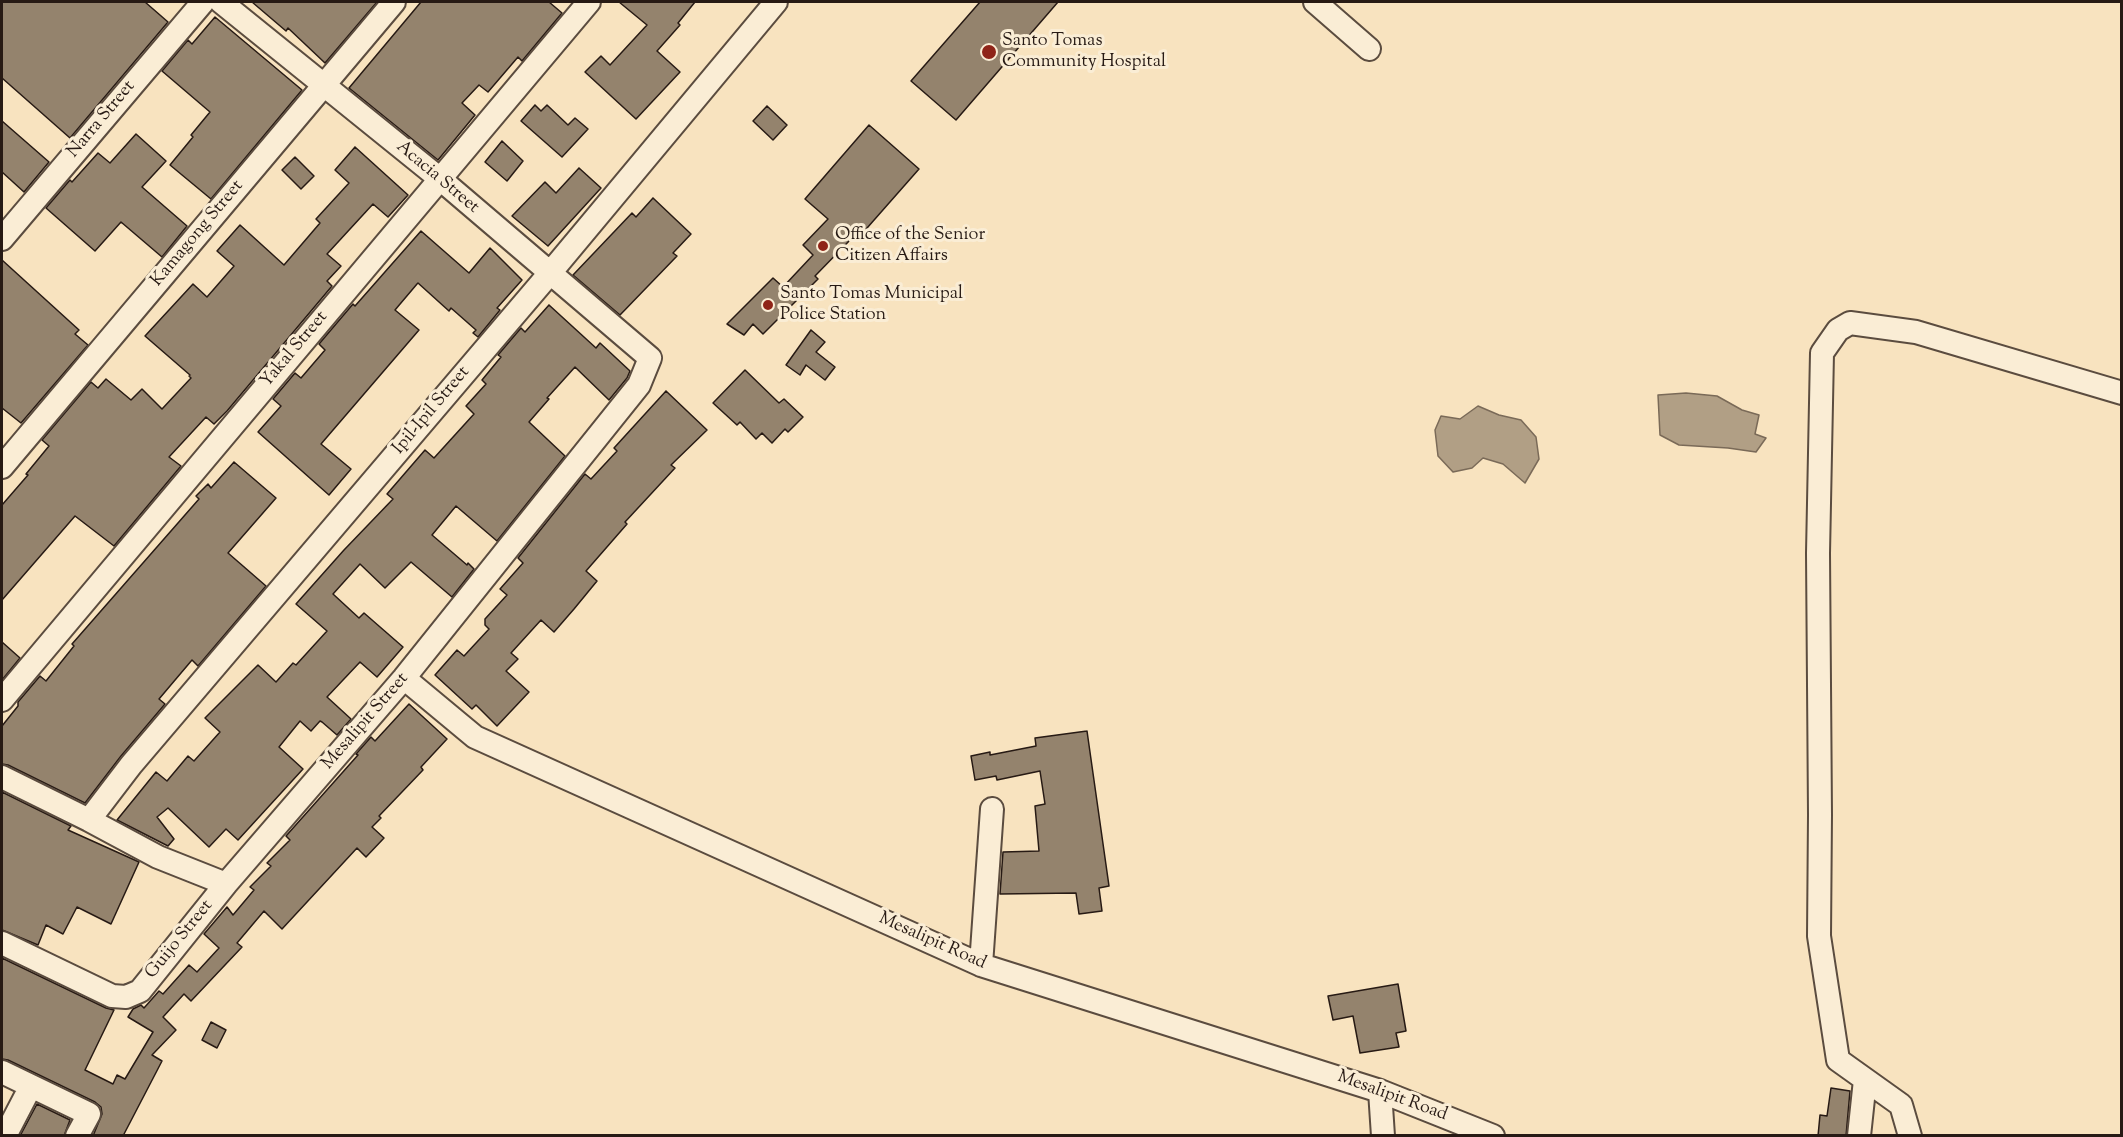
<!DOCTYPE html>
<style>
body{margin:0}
#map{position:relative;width:2123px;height:1137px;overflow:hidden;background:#f8e3bf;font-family:"Sorts Mill Goudy",serif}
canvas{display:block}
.frame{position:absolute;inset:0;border:3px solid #271a14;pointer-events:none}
</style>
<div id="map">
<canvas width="2123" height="1137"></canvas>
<div class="frame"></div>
</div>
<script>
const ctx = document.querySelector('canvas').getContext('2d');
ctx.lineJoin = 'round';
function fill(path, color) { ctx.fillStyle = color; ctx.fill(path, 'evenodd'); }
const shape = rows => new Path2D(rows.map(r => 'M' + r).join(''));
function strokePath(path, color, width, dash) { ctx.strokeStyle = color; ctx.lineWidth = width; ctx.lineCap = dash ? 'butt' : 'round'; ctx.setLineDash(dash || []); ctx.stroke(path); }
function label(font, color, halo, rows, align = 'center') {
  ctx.font = font + ' "Sorts Mill Goudy",serif'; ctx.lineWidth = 6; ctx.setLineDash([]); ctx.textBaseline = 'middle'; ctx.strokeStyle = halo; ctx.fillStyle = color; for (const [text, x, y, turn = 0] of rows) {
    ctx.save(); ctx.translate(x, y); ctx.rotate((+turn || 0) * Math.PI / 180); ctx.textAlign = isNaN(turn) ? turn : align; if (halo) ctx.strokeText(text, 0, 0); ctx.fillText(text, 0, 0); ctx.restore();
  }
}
const water = shape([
 [1686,393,1717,396,1742,410,1759,415,1755,434,1766,438,1756,452,1728,448,1679,445,1660,435,1658,395,1686,393],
 [1478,406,1499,415,1521,420,1536,437,1539,459,1525,483,1503,464,1483,458,1472,468,1453,472,1438,456,1435,430,1441,416,1460,419,1478,406]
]);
fill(water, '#b19f85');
strokePath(water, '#7a6a58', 1.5);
const building = shape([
 [2,2,145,2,168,22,70,138,2,78,2,2],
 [252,2,377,2,325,63,288,28,286,31,252,2],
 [421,2,549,2,562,13,522,61,518,57,488,92,479,85,462,103,475,115,438,160,349,88,421,2],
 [619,2,695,2,678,23,680,25,657,51,680,72,636,119,585,72,601,56,610,65,647,25,619,2],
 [980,2,1058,2,956,120,911,81,980,2],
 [215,17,302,90,211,199,170,165,193,137,191,135,210,112,162,71,188,40,192,44,215,17],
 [535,105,541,111,547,105,568,125,575,118,588,129,562,157,521,121,535,105],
 [767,106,787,125,773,140,753,121,767,106],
 [2,121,49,162,24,192,2,172,2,121],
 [869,125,919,169,860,236,859,235,853,241,851,239,815,276,818,279,763,334,753,324,744,335,727,324,773,278,783,287,813,255,803,245,828,219,805,199,869,125],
 [136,134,166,161,142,187,187,226,162,257,121,222,95,251,46,208,70,180,72,182,98,153,110,163,136,134],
 [502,141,523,161,507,181,485,162,502,141],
 [355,147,408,195,388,217,373,204,327,254,341,266,327,281,332,286,227,411,214,424,206,417,169,457,181,466,114,546,75,516,2,600,2,505,28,475,26,474,49,446,42,440,91,382,98,388,106,379,131,400,142,389,162,409,191,378,189,376,190,375,145,336,193,284,207,297,234,266,217,251,240,225,284,265,320,223,316,219,349,183,335,170,355,147],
 [295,157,314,176,301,189,282,170,295,157],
 [579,168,601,188,548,246,512,216,545,182,556,193,579,168],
 [653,198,691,234,673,253,677,256,620,315,573,275,632,213,636,217,653,198],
 [421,231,469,273,490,248,522,280,497,308,500,310,478,337,473,333,476,330,451,308,449,311,418,283,417,284,395,310,419,330,321,444,351,469,329,495,258,432,281,406,273,399,295,373,301,378,325,350,319,344,353,304,355,306,421,231],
 [2,260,79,330,75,334,88,345,21,423,2,408,2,260],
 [549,305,596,348,600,343,630,371,627,378,609,400,575,367,547,398,549,399,529,422,565,456,497,541,456,506,432,535,467,565,468,563,474,569,452,597,411,562,385,588,360,564,333,594,359,618,364,613,403,647,377,677,360,662,327,697,351,719,337,735,322,722,320,721,311,731,300,721,279,747,303,769,238,840,226,829,209,847,168,808,157,817,174,839,168,846,117,820,156,772,167,781,188,756,194,761,220,732,205,718,258,665,276,682,293,663,296,665,327,631,296,604,344,550,393,499,387,494,425,450,434,458,474,414,466,406,486,384,482,380,501,357,498,355,521,328,525,332,549,305],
 [811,330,825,342,816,352,835,367,825,380,806,365,800,375,786,365,811,330],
 [745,370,779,403,784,399,803,417,788,432,785,429,772,443,762,433,756,439,740,422,737,425,713,403,745,370],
 [666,391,707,430,671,465,675,468,625,522,627,524,586,571,597,581,574,609,554,632,541,620,511,653,518,659,506,671,529,692,497,726,476,705,472,709,435,675,457,650,464,656,489,629,485,625,485,619,507,595,500,589,523,563,518,558,585,474,591,479,617,451,614,448,666,391],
 [234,462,276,498,228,553,266,586,198,666,192,660,159,699,165,704,121,756,85,803,8,765,2,764,2,726,18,706,18,702,40,676,46,681,74,646,72,644,199,499,196,496,208,484,211,488,234,462],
 [2,642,20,658,2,680,2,642],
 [409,704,447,739,421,767,423,770,379,816,381,818,372,827,384,838,366,857,357,848,282,929,264,911,237,943,242,947,191,1001,184,994,163,1017,176,1030,152,1055,162,1061,123,1136,93,1136,102,1114,101,1107,95,1102,8,1060,2,1059,2,958,106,1008,114,1010,85,1070,113,1084,117,1075,125,1079,153,1032,128,1017,133,1009,141,1005,144,1008,159,991,163,994,189,965,197,972,219,948,204,934,227,907,233,915,254,890,250,887,271,866,267,863,290,840,286,836,358,755,356,754,371,737,375,741,409,704],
 [1087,731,1109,886,1099,888,1102,911,1079,914,1076,893,1000,894,1003,852,1039,851,1035,806,1045,804,1040,771,997,780,996,776,975,780,971,756,990,752,990,755,1036,746,1035,738,1087,731],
 [2,792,71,826,68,830,139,862,111,924,77,907,63,934,46,925,38,945,2,930,2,792],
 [1398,984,1406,1031,1396,1033,1399,1047,1360,1053,1353,1016,1333,1020,1328,996,1398,984],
 [211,1022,226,1030,217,1048,202,1040,211,1022],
 [1831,1088,1850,1091,1846,1136,1818,1136,1820,1115,1827,1116,1831,1088],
 [37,1104,70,1120,64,1136,20,1136,37,1104]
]);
fill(building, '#94836d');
strokePath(building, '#271a14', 1.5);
const street = shape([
 [1315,2,1369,49],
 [2,239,203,2],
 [2,467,394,2],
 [404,678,475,737,981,965,1380,1091,1493,1136],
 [2,700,589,2],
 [2,777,89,820,158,857,226,884,404,678,639,385,650,358,439,178,221,2],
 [89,820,131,765,550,273,776,2],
 [2,943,112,996,126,997,140,991,226,884],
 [981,965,992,809],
 [2,1072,89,1114,77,1136],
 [1380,1091,1383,1136],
 [5,1136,31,1086],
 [1859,1136,1865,1080],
 [1910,1136,1901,1105,1838,1060,1819,936,1820,815,1818,553,1822,353,1838,330,1850,323,1916,332,2122,393]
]);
strokePath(street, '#5b4c3f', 26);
strokePath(street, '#faedd5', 22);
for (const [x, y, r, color] of [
 [989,52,8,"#8f2418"],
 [823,246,6,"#8f2418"],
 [768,305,6,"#8f2418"]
]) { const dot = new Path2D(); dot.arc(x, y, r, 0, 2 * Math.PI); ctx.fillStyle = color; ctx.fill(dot); strokePath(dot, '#faedd5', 2); }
label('18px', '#271a14', '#faedd5', [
 ["Santo Tomas",1002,42],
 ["Community Hospital",1002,63],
 ["Office of the Senior",835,236],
 ["Citizen Affairs",835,257],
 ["Santo Tomas Municipal",780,295],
 ["Police Station",780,316]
], 'left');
label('18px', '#271a14', '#faedd5', [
 ["Narra Street",102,120,-50],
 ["Acacia Street",437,178,40],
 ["Kamagong Street",198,234,-50],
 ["Yakal Street",295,350,-50],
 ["Ipil-Ipil Street",432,411,-50],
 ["Mesalipit Street",366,722,-49],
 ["Guijo Street",180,940,-51],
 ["Mesalipit Road",932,942,24],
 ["Mesalipit Road",1392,1097,20]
]);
</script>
